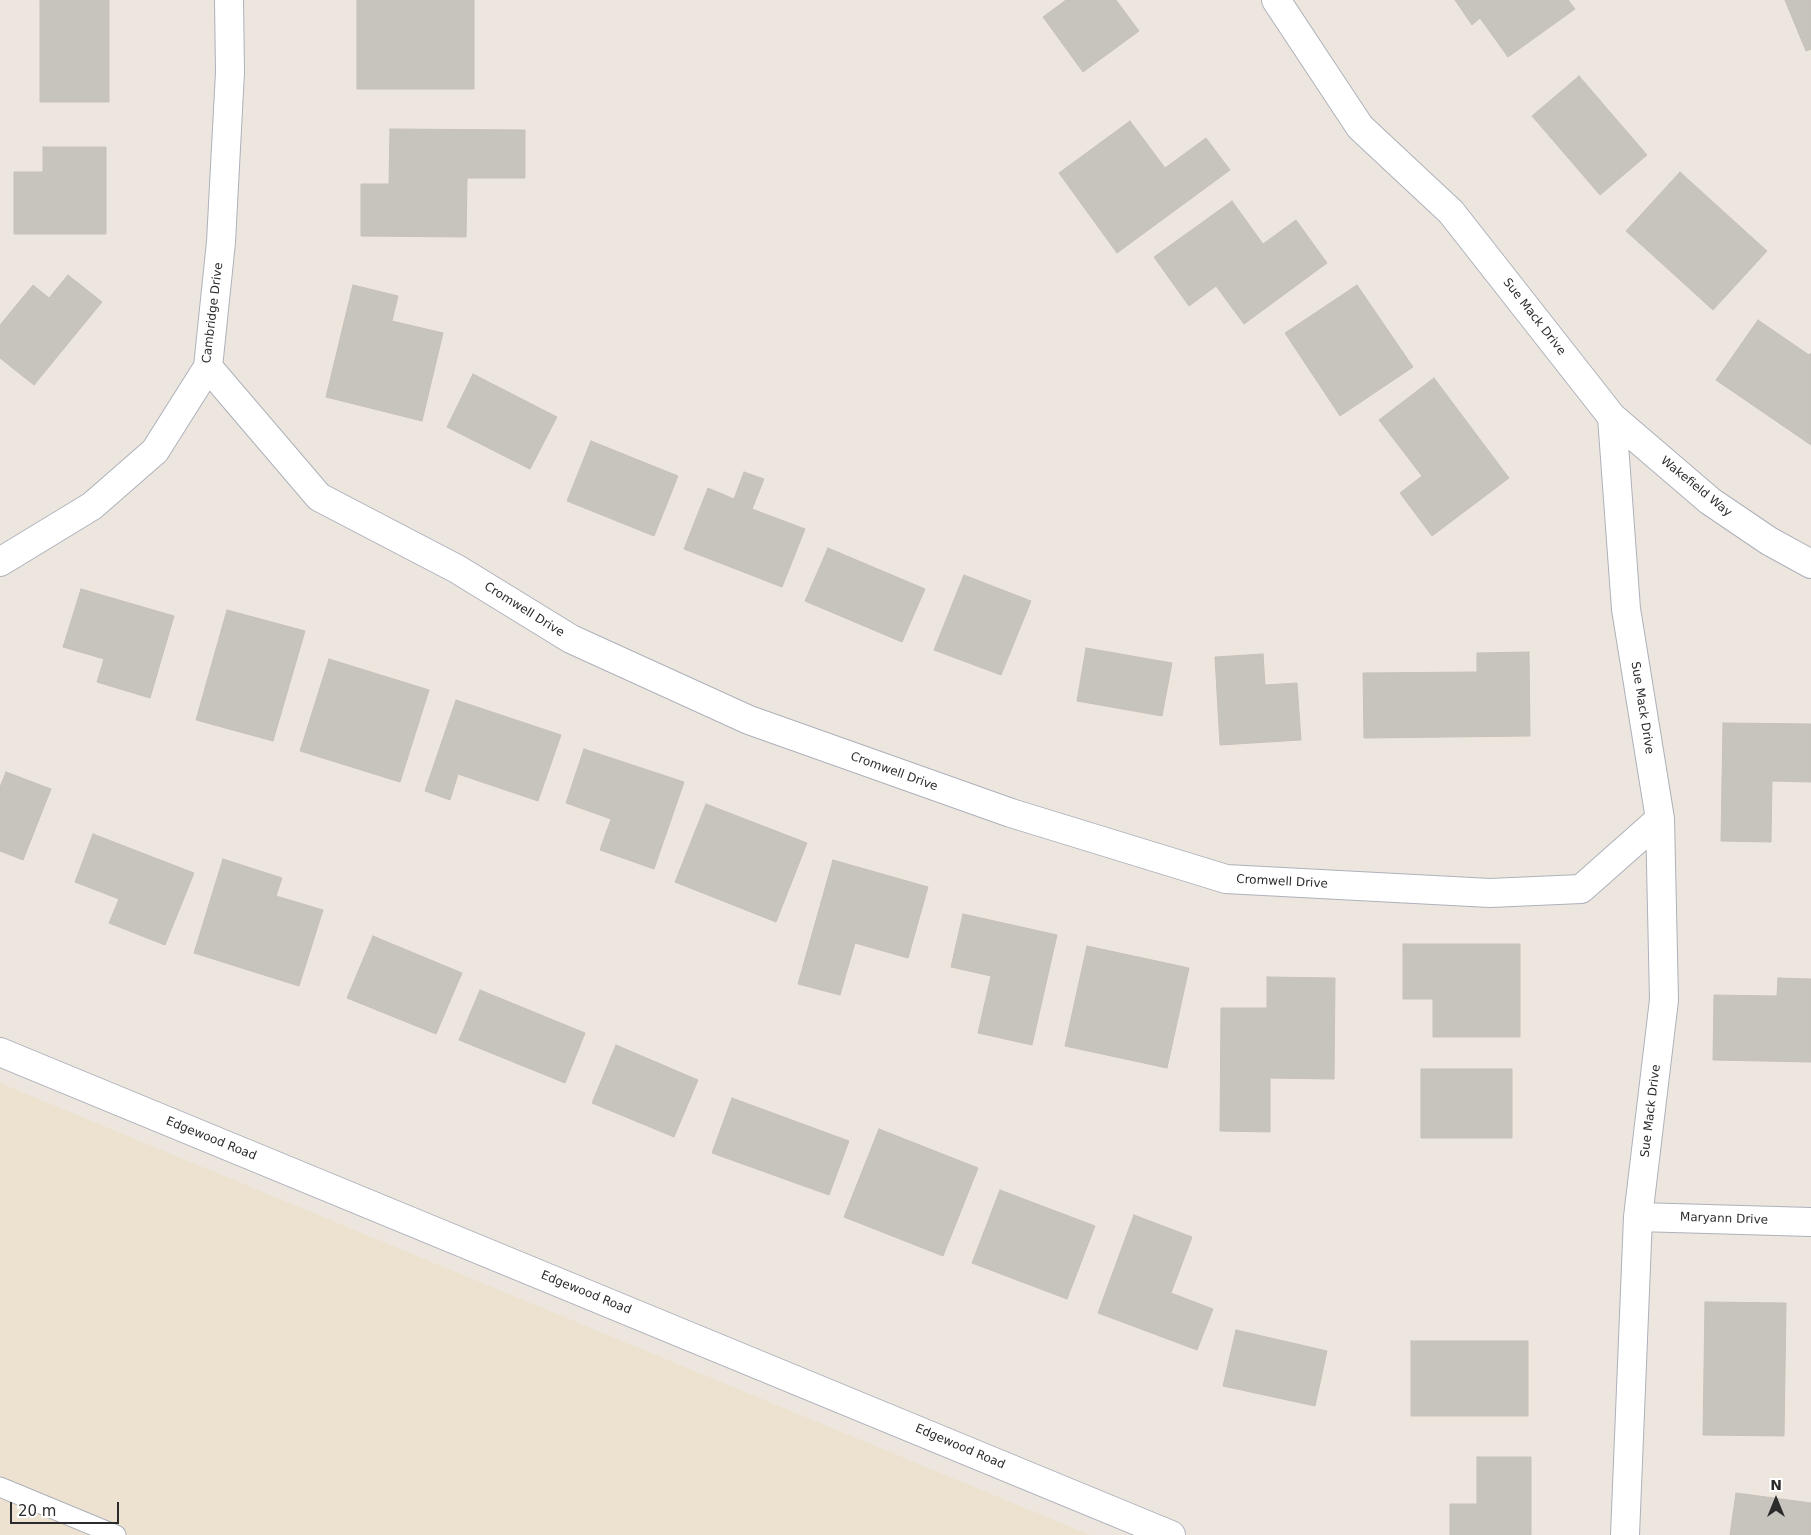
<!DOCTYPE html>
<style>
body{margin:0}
#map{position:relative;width:1811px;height:1535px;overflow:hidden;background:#ece6de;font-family:"DejaVu Sans",sans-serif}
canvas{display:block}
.north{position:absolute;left:1751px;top:1475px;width:50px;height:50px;-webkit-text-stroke:4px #fff;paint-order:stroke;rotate:0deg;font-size:14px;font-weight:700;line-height:20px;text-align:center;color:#2b2b2b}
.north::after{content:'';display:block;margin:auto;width:18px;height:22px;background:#2b2b2b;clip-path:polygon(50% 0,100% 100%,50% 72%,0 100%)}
.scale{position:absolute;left:10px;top:1502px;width:109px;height:22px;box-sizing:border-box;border:2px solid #2b2b2b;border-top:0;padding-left:6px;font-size:15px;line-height:18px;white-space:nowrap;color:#2b2b2b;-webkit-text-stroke:4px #fff;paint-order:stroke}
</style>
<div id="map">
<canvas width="1811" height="1535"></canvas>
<div class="north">N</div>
<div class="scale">20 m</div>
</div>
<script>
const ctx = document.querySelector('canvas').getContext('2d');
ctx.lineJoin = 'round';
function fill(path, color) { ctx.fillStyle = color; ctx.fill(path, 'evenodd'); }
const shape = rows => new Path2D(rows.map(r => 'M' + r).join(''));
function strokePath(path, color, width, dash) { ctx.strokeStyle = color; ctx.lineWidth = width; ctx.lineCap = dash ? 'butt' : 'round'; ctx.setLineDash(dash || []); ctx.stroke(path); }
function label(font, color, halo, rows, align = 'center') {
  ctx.font = font + ' "DejaVu Sans",sans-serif'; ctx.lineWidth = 4; ctx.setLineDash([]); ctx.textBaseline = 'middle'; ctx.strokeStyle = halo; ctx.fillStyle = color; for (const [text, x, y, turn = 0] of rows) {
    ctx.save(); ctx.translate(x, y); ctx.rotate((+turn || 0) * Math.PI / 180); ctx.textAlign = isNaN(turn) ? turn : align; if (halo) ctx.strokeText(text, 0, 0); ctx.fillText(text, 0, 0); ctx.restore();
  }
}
fill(shape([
 [0,1083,1090,1535,0,1535]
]), '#ece2cf');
const building = shape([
 [40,0,109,0,109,102,40,102,40,0],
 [357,0,474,0,474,89,357,89,357,0],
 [1066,0,1116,0,1139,31,1083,72,1043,17,1066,0],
 [1455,0,1568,0,1575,9,1508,57,1480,18,1472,25,1455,0],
 [1785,0,1811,0,1811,49,1806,51,1785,0],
 [1579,76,1647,155,1600,195,1532,116,1579,76],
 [1130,121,1165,168,1206,138,1230,170,1117,253,1059,173,1130,121],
 [390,129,525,130,525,178,467,178,466,237,361,236,361,184,389,184,390,129],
 [43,147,106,147,106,234,14,234,14,172,43,172,43,147],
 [1680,172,1767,251,1713,310,1626,231,1680,172],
 [1232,201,1263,244,1296,220,1327,263,1244,324,1216,286,1189,306,1154,257,1232,201],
 [68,275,102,302,34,385,0,358,0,325,33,285,49,298,68,275],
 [353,285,398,296,392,321,443,333,422,421,326,397,353,285],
 [1357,285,1413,367,1340,416,1285,333,1357,285],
 [1758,320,1809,355,1811,353,1811,445,1716,380,1758,320],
 [473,374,557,417,530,469,447,427,473,374],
 [1434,378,1509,478,1432,536,1400,493,1422,476,1379,420,1434,378],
 [591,441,678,476,654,536,567,501,591,441],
 [744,472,764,479,752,509,805,529,782,587,684,549,708,488,734,499,744,472],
 [828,548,925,589,902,642,805,601,828,548],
 [964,575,1031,601,1001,675,934,650,964,575],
 [81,589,174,616,150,698,97,682,104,659,63,647,81,589],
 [227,610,305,631,273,741,196,720,227,610],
 [1086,648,1172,663,1162,716,1077,701,1086,648],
 [1529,652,1530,736,1364,738,1363,673,1477,672,1477,653,1529,652],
 [1263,654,1265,685,1297,683,1301,740,1220,745,1215,657,1263,654],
 [329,659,429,690,400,782,300,751,329,659],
 [456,700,561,735,538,801,458,774,450,800,425,791,456,700],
 [1723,723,1811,724,1811,782,1772,781,1771,842,1721,841,1723,723],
 [584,749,684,782,654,869,600,850,611,819,566,803,584,749],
 [6,772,51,789,23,860,0,851,0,787,6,772],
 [706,804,807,843,776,922,675,882,706,804],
 [93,834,194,873,165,945,109,923,119,899,75,882,93,834],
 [223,859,282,878,276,896,323,910,299,986,194,953,223,859],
 [833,860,928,887,908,958,855,943,840,995,798,984,833,860],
 [963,914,1057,935,1032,1045,978,1033,991,976,951,967,963,914],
 [373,936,462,973,436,1034,347,998,373,936],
 [1403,944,1520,944,1520,1037,1433,1037,1433,999,1403,999,1403,944],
 [1087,946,1189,968,1167,1068,1065,1046,1087,946],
 [1267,977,1335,978,1334,1079,1270,1078,1270,1132,1220,1131,1221,1008,1267,1008,1267,977],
 [1778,978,1811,979,1811,1062,1713,1060,1714,995,1777,996,1778,978],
 [480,990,585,1033,565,1083,459,1040,480,990],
 [616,1045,698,1080,674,1137,592,1103,616,1045],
 [1421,1069,1512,1069,1512,1138,1421,1138,1421,1069],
 [732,1098,849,1141,829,1195,712,1153,732,1098],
 [879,1129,978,1168,943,1256,844,1217,879,1129],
 [1000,1190,1095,1226,1067,1299,972,1263,1000,1190],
 [1134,1215,1192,1237,1171,1293,1213,1309,1197,1350,1098,1313,1134,1215],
 [1705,1302,1786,1303,1784,1436,1703,1435,1705,1302],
 [1236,1330,1327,1351,1315,1406,1223,1386,1236,1330],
 [1411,1341,1528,1341,1528,1416,1411,1416,1411,1341],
 [1477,1457,1531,1457,1531,1535,1450,1535,1450,1504,1477,1504,1477,1457],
 [1736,1493,1811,1503,1811,1535,1730,1535,1736,1493]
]);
fill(building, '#c7c3bd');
strokePath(building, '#c7c1b8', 1);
const service = shape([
 [0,1487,116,1535]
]);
const minor = shape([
 [1276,0,1360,127,1451,212,1612,417,1626,609,1660,819,1664,1000,1638,1217,1625,1535],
 [208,367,319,497,457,569,571,639,749,720,1011,813,1226,879,1490,893,1581,889,1660,819],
 [1612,417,1710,501,1769,541,1811,564],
 [0,562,92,506,155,451,208,367,221,242,230,72,229,0],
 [1638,1217,1811,1222]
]);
const tertiary = shape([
 [0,1052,1171,1535]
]);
strokePath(service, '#aeb1bb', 21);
strokePath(minor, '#aeb1bb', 30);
strokePath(tertiary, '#aeb1bb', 30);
strokePath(service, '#fff', 19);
strokePath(minor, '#fff', 28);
strokePath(tertiary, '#fff', 28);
label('12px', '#2b2b2b', '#fff', [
 ["Cambridge Drive",213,313,-83],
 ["Sue Mack Drive",1534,317,52],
 ["Wakefield Way",1696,487,39],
 ["Cromwell Drive",524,610,32],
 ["Sue Mack Drive",1642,708,81],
 ["Cromwell Drive",894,772,20],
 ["Cromwell Drive",1282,882,3],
 ["Sue Mack Drive",1651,1111,-83],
 ["Edgewood Road",211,1139,22],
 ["Maryann Drive",1724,1219,2],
 ["Edgewood Road",586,1293,22],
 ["Edgewood Road",960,1447,23]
]);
</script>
